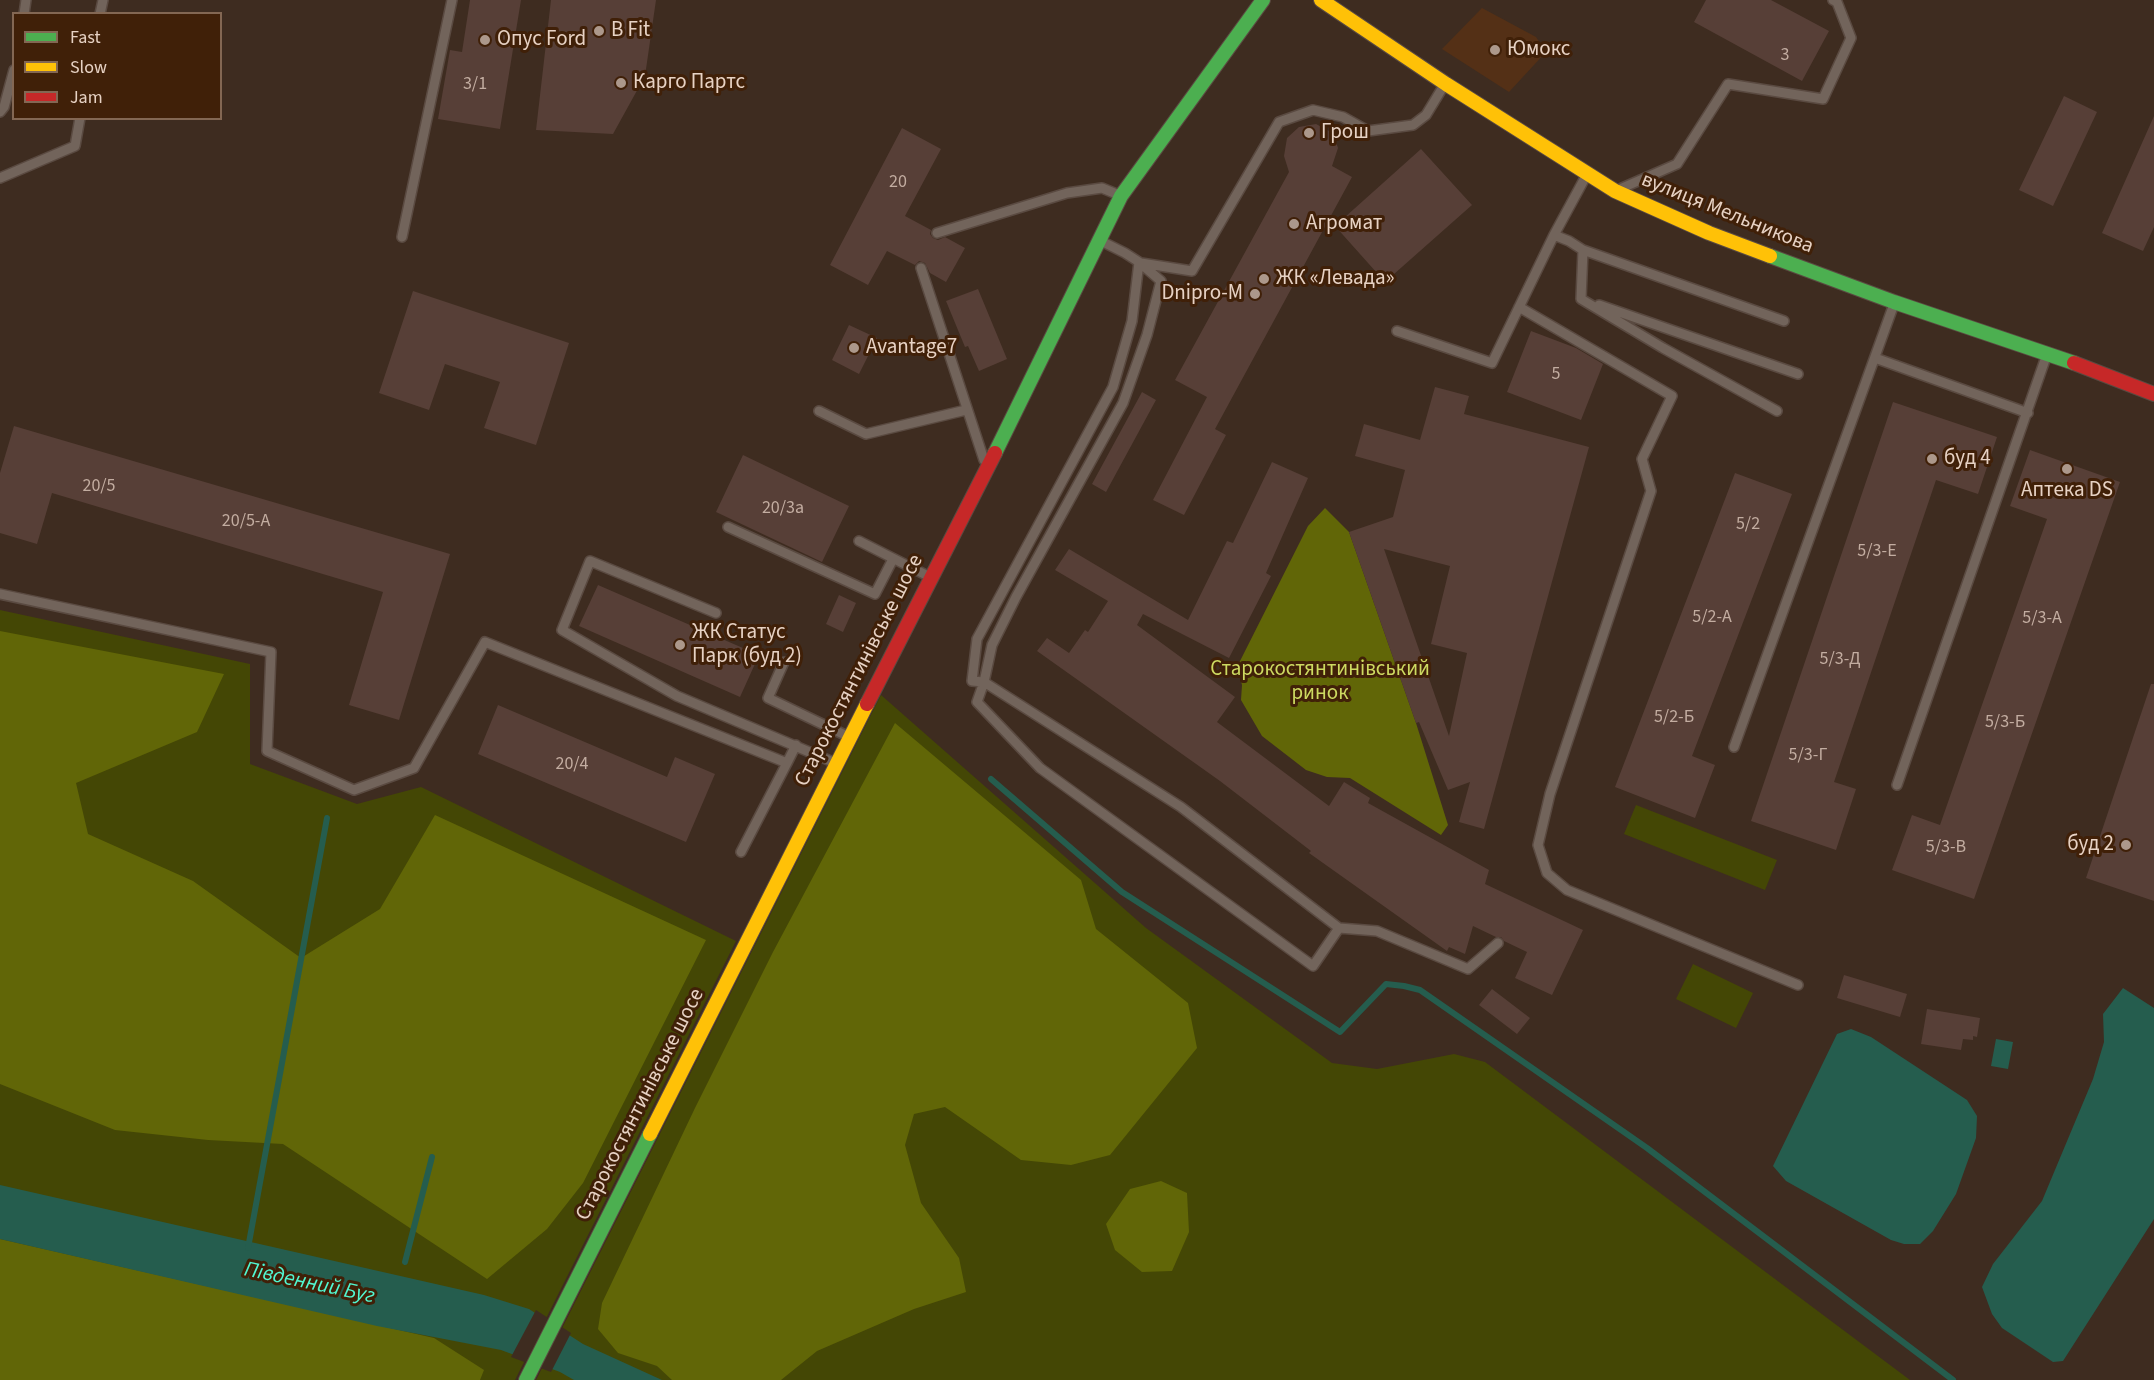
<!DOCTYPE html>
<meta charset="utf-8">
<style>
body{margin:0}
#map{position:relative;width:2154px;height:1380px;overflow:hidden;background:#3e2c20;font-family:"Source Sans 3",sans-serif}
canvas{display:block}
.legend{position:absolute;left:12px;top:12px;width:210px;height:108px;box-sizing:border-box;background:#402008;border:2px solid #836753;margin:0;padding:8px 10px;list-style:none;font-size:18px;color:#e7d2c4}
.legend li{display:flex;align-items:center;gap:12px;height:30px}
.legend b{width:30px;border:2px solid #836753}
</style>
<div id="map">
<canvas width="2154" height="1380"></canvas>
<ul class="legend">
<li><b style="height:8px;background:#4caf50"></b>Fast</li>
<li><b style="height:8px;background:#ffc107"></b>Slow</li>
<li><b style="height:8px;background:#c62828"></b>Jam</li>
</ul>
</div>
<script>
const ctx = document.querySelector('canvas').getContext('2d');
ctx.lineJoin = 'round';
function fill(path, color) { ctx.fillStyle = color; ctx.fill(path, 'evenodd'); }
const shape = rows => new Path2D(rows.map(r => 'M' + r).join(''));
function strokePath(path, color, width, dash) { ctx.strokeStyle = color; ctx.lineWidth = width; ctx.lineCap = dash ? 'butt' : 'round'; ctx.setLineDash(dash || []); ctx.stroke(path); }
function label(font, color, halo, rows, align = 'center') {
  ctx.font = font + ' "Source Sans 3",sans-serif'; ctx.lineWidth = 6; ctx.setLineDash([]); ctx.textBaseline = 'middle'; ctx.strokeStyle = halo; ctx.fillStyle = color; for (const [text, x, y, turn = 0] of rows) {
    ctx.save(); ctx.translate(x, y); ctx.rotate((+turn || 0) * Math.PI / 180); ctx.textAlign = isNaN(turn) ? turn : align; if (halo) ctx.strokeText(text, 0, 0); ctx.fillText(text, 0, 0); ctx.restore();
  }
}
fill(shape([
 [1482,8,1536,37,1546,52,1509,92,1442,49]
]), '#543016');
fill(shape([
 [0,610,250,664,250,764,357,804,421,787,736,941,515,1380,0,1380],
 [881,695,1146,928,1332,1063,1377,1069,1454,1054,1485,1062,1910,1380,536,1380],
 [1636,805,1777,860,1765,890,1624,834],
 [1693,964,1753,993,1736,1028,1676,999]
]), '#444705');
fill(shape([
 [1325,508,1349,532,1416,723,1448,825,1441,835,1350,778,1327,777,1306,770,1262,736,1241,700,1242,685,1237,667,1308,526],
 [0,631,224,674,197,732,76,783,88,834,193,881,301,958,380,909,435,815,706,940,583,1183,547,1229,487,1279,283,1144,208,1140,115,1130,0,1084],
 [895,723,1081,880,1096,929,1188,1003,1197,1048,1110,1155,1071,1165,1021,1160,945,1107,914,1114,905,1145,921,1203,959,1258,966,1292,914,1309,817,1351,781,1380,672,1380,657,1366,618,1353,598,1329,602,1303,695,1108,773,952],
 [1161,1181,1187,1193,1189,1232,1172,1271,1142,1272,1115,1250,1106,1224,1130,1189],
 [0,1239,434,1338,484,1370,480,1380,0,1380]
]), '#616607');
fill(shape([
 [2123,988,2154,1008,2154,1219,2063,1361,2053,1362,2002,1328,1992,1314,1982,1287,1993,1264,2042,1201,2093,1079,2104,1042,2103,1014],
 [1851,1029,1871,1037,1967,1100,1977,1116,1976,1138,1956,1194,1933,1231,1920,1244,1904,1244,1891,1240,1786,1181,1773,1166,1837,1034],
 [1996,1039,2013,1042,2008,1069,1991,1066],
 [0,1185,484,1295,529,1309,583,1344,662,1380,574,1380,560,1372,501,1350,377,1326,0,1239]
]), '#255d4e');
fill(shape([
 [536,1310,571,1333,551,1372,511,1357]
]), '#3e2c20');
strokePath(shape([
 [991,779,1122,892,1340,1032,1386,984,1404,986,1420,990,1647,1148,1953,1380],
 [248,1248,327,818],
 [405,1262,432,1157]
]), '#255d4e', 6);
fill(shape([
 [470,0,521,0,500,129,438,119,450,50,462,52],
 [551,0,656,0,645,76,613,134,536,130],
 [1706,0,1771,0,1829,31,1802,81,1694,22],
 [2064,96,2097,112,2053,206,2019,190],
 [2154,116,2154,227,2143,251,2102,233],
 [1316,124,1333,133,1338,148,1332,166,1352,177,1215,429,1226,435,1184,515,1153,500,1207,397,1175,380,1289,172,1284,156,1287,138,1299,127],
 [902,128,941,149,905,216,931,230,930,234,933,238,938,240,945,237,965,248,946,282,930,273,925,263,919,261,915,265,887,251,868,285,830,265],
 [1421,149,1472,205,1385,282,1335,226],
 [978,289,1007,359,979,371,968,346,965,347,946,301],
 [413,291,569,343,536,445,484,428,500,382,445,364,429,410,379,393],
 [849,325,877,338,859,374,832,360],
 [1531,331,1576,348,1603,364,1581,420,1507,392],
 [1435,387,1469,396,1464,414,1589,447,1484,829,1459,822,1470,782,1448,790,1419,722,1416,723,1349,532,1393,517,1405,470,1355,456,1364,424,1420,440],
 [1384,549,1450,566,1431,644,1467,653,1449,736],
 [1142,392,1156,400,1106,492,1092,484],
 [1893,402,1997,437,1978,494,1936,480,1834,782,1856,789,1836,850,1751,821],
 [14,426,450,554,399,720,349,705,383,592,52,493,37,544,0,533,0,473],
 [2030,450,2120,482,1974,899,1892,870,1912,815,1940,825,2047,519,2010,506],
 [743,455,849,506,822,562,716,512],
 [1272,462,1308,478,1266,573,1271,576,1229,658,1143,614,1137,625,1235,697,1217,722,1329,806,1344,782,1370,798,1368,803,1489,870,1485,884,1583,930,1552,995,1515,978,1527,952,1504,941,1501,937,1496,937,1473,926,1465,954,1449,947,1447,951,1309,853,1311,851,1220,781,1037,651,1047,638,1069,653,1085,630,1088,632,1108,601,1055,570,1069,549,1188,620,1227,541,1233,543],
 [1735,473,1792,494,1692,756,1715,765,1695,818,1615,787],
 [598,585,759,655,740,697,579,626],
 [839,595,856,603,843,632,826,624],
 [2151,684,2154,684,2154,901,2086,878],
 [498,705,667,777,675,757,715,774,686,842,478,754],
 [1844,975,1907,994,1900,1017,1837,998],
 [1492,989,1530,1018,1517,1034,1479,1005],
 [1927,1009,1980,1018,1977,1037,1973,1036,1973,1040,1963,1039,1961,1050,1921,1044]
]), '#573f37');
const lane = shape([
 [24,14,26,0],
 [100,14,103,0],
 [0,112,4,107,14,70],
 [0,178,75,146,80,118],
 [1622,188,1677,164,1728,84,1823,99,1851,38,1837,2,1833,0],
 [937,233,1067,193,1102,188,1119,195],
 [1554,235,1569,241,1583,250,1581,299,1663,348,1777,411],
 [402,237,452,0],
 [1103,242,1125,253,1139,262,1161,281,1147,335,1123,403,1016,597,992,645,984,682,977,702,1040,768,1313,966,1339,928,1181,807,984,682,972,681,977,639,1113,387,1132,321,1139,262],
 [1583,250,1784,321],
 [1141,263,1192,271,1279,122,1313,110,1343,117,1368,131,1413,125,1426,115,1443,87],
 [921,268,984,460],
 [1599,305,1798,374],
 [1519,307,1672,396,1642,459,1651,491,1550,794,1538,845,1547,873,1567,890,1798,985],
 [1397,331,1492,363,1554,235,1586,176],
 [1875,358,2028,413],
 [819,411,866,434,966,410],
 [728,527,875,594,893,559],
 [859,541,928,576],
 [0,594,271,652,267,751,354,790,414,768,485,642,787,763,796,745],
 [716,613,590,561,562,630,677,696,833,762],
 [784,662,768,698,845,735],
 [1734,747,1894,304],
 [1897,785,2047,354],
 [741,852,787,763],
 [1339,928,1377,931,1468,969,1498,943]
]);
const fast = shape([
 [1770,256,1894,302,2074,363],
 [995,453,1121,196,1263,0],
 [526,1380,650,1134]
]);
const slow = shape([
 [1321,0,1446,84,1615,191,1709,233,1770,256],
 [650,1134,867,704]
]);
const jam = shape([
 [2074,363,2154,394],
 [867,704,995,453]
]);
strokePath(lane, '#5a4a41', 12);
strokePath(fast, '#5a4a41', 16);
strokePath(slow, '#5a4a41', 16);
strokePath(jam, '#5a4a41', 16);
strokePath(lane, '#72645b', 9);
strokePath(fast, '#4caf50', 14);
strokePath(slow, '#ffc107', 14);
strokePath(jam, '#c62828', 14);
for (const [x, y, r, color] of [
 [599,31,6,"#ac988b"],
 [485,40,6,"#ac988b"],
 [1495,50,6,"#ac988b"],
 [621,83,6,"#ac988b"],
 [1309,133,6,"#ac988b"],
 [1294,224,6,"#ac988b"],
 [1264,279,6,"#ac988b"],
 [1255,294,6,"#ac988b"],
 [854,348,6,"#ac988b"],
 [1932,459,6,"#ac988b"],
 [2067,469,6,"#ac988b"],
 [680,645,6,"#ac988b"],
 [2126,845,6,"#ac988b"]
]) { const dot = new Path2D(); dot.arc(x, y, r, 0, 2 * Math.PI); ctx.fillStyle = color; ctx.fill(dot); strokePath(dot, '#402008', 2); }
label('18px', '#c3ada1', null, [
 ["3",1785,56],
 ["3/1",475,85],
 ["20",898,183],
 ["5",1556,375],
 ["20/5",99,487],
 ["20/3а",783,509],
 ["20/5-А",246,522],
 ["5/2",1748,525],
 ["5/3-Е",1877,552],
 ["5/2-А",1712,618],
 ["5/3-А",2042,619],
 ["5/3-Д",1840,660],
 ["5/2-Б",1674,718],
 ["5/3-Б",2005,723],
 ["5/3-Г",1808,756],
 ["20/4",572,765],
 ["5/3-В",1946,848]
]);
label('21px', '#e7d2c4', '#402008', [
 ["B Fit",611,31],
 ["Опус Ford",497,40],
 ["Юмокс",1507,50],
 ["Карго Партс",633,83],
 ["Грош",1321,133],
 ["Агромат",1306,224],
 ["ЖК «Левада»",1276,279],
 ["Dnipro-M",1243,294,"right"],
 ["Avantage7",866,348],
 ["буд 4",1944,459],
 ["Аптека DS",2067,491,"center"],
 ["ЖК Статус",692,633],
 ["Парк (буд 2)",692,657],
 ["буд 2",2114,845,"right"]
], 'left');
label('21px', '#e7d2c4', '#402008', [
 ["вулиця Мельникова",1727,214,22],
 ["Старокостянтинівське шосе",860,671,-63],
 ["Старокостянтинівське шосе",641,1105,-63]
]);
label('21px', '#cdda61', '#402008', [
 ["Старокостянтинівський",1320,670],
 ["ринок",1320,694]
]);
label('italic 22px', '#51f6d1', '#402008', [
 ["Південний Буг",309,1284,12]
]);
</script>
